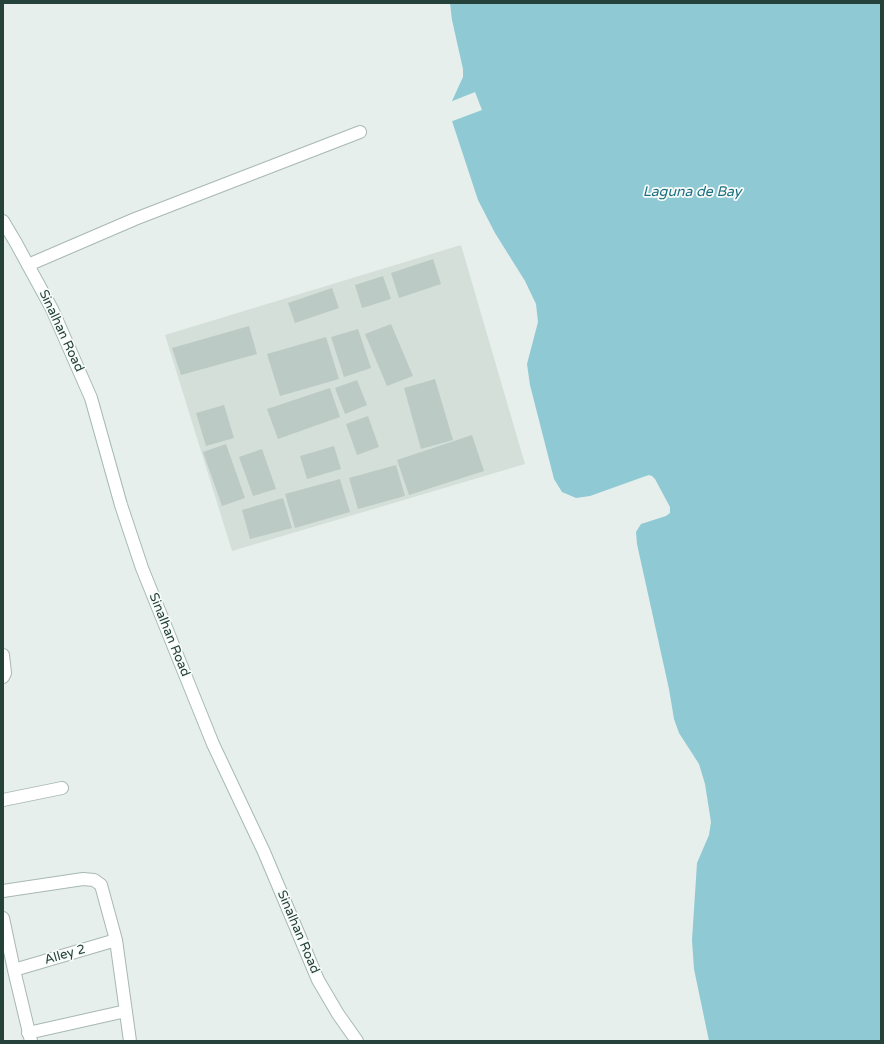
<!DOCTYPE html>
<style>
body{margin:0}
#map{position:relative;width:884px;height:1044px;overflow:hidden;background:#e6efeb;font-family:"Varela Round",sans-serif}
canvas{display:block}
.frame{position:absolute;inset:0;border:4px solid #24423a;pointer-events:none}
</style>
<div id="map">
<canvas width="884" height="1044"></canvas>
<div class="frame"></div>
</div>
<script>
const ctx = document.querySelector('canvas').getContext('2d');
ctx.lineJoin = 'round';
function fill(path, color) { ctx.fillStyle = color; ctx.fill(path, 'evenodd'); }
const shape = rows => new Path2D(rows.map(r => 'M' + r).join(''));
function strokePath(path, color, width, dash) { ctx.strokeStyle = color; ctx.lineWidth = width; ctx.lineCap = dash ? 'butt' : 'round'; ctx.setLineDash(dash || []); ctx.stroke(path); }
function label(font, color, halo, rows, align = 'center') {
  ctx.font = font + ' "Varela Round",sans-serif'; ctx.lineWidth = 3.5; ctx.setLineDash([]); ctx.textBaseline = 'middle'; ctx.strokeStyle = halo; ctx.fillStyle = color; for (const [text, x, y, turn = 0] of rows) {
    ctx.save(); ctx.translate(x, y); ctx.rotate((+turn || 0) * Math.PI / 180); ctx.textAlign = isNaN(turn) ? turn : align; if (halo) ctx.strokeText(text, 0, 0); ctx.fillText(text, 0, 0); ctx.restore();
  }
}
fill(shape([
 [461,245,525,464,232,551,165,335]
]), '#d4dfda');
fill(shape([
 [450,3,881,3,881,1041,709,1041,694,969,692,940,697,863,709,835,711,822,705,784,699,764,679,733,674,719,669,689,637,544,636,532,641,524,666,516,670,513,670,507,655,479,652,476,649,475,643,477,590,496,576,498,562,492,554,479,530,385,527,364,538,322,536,304,525,281,495,233,478,200,452,121,452,101,463,77,463,69,452,20]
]), '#8ec9d4');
fill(shape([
 [475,92,482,110,450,122,450,102]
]), '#e6efeb');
fill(shape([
 [433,259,441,284,399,298,391,273],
 [383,276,391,299,362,308,355,285],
 [332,288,339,308,295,323,288,303],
 [391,324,413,376,387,386,365,334],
 [249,326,257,354,181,375,172,348],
 [358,329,371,368,344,377,331,337],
 [326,337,339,379,280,396,267,354],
 [435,379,453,440,421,449,404,388],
 [357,380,367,405,345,414,335,388],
 [330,388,340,417,278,439,267,409],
 [224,405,234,438,206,446,196,413],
 [368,416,379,447,357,455,346,424],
 [472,435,484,471,409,495,397,460],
 [226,444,245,498,222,506,203,452],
 [334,446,341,469,307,479,300,456],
 [262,449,276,489,253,496,239,457],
 [396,465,405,496,358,509,349,478],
 [340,479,350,512,295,528,285,494],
 [283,498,292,528,250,539,242,510]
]), '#bbcac4');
const street = shape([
 [28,265,135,219,360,132],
 [3,655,5,673,3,677],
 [3,800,62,788],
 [3,891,83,879,94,880,101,885,116,940,130,1041],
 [3,918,14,970,31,1041],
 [14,970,116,940],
 [28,1033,126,1011]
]);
const secondary = shape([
 [3,221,16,243,52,309,91,398,121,505,142,568,213,744,264,852,318,980,338,1014,357,1041]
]);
strokePath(street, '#a8b8b2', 14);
strokePath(secondary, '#a4bbb3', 14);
strokePath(street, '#fff', 12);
strokePath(secondary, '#fff', 12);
label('13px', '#24423a', '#f7fbf9', [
 ["Sinalhan Road",61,331,65],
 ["Sinalhan Road",169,635,68],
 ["Sinalhan Road",298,932,67],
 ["Alley 2",65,955,-16]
]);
label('italic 14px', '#1c6f80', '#f7fbf9', [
 ["Laguna de Bay",692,192]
]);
</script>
